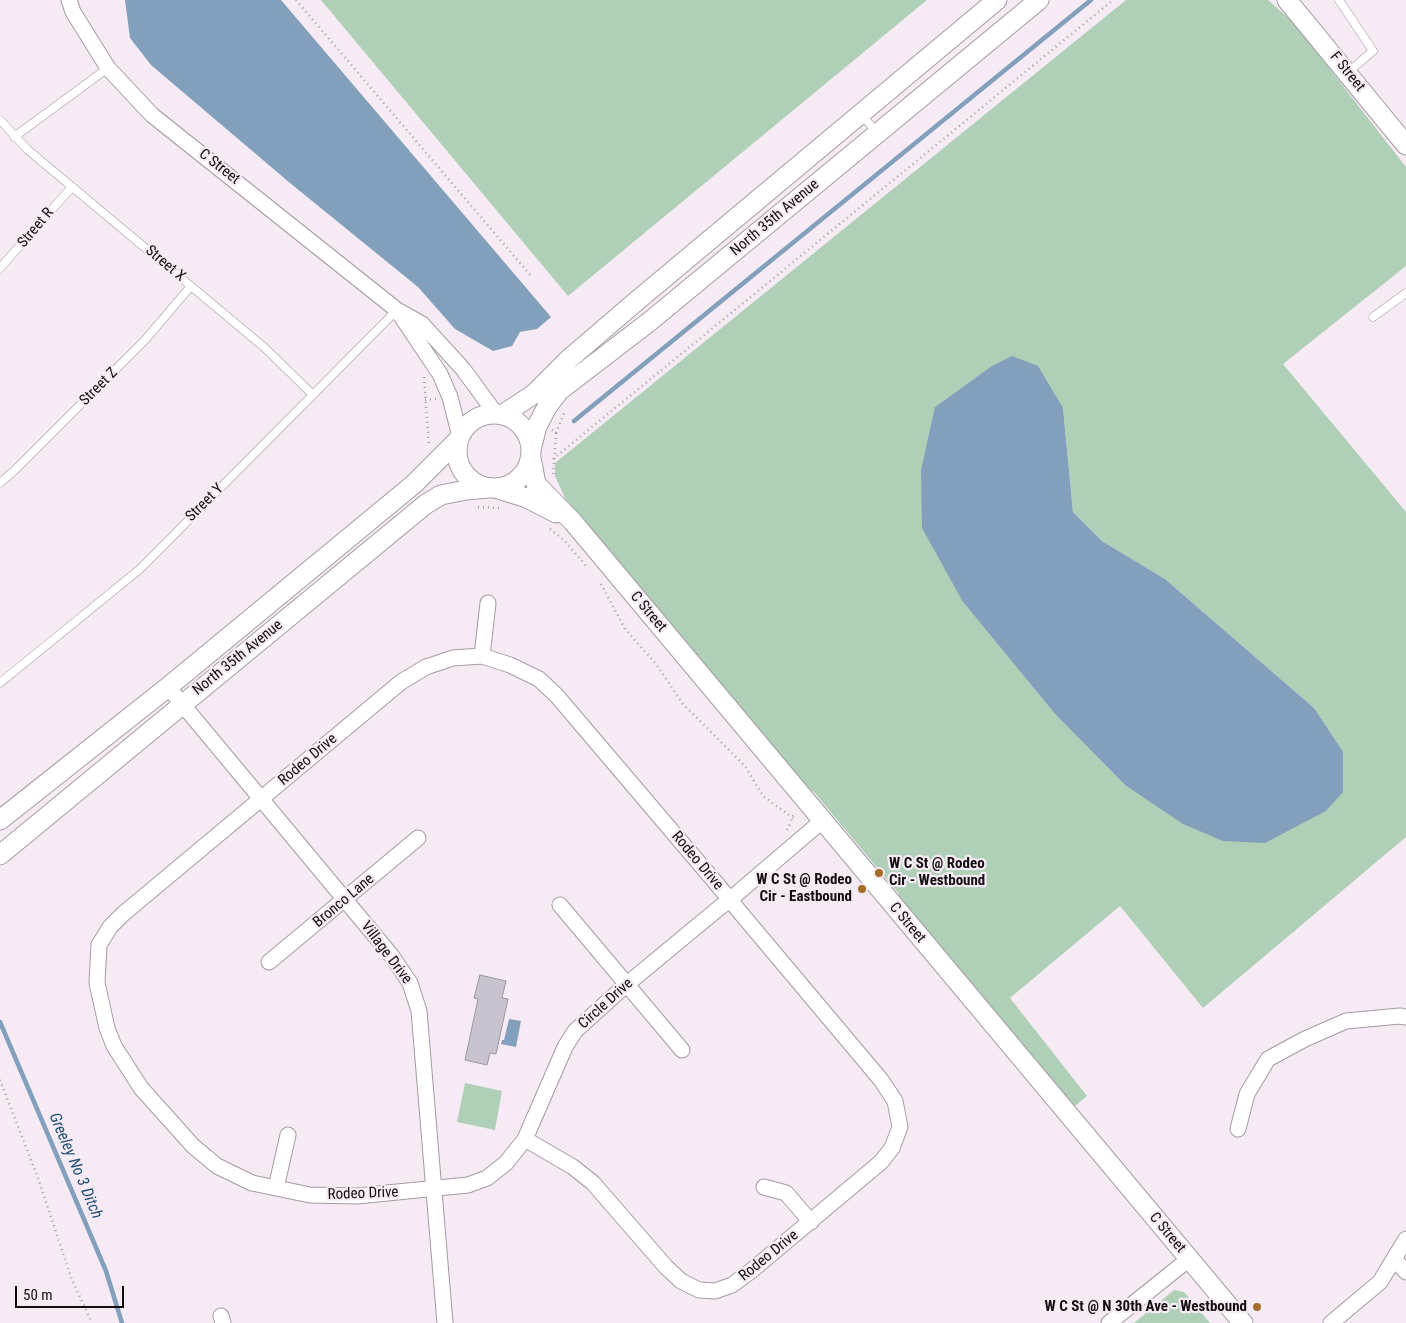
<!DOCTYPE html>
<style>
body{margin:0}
#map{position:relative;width:1406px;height:1323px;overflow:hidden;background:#f6ebf4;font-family:"Roboto Condensed",sans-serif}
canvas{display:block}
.scale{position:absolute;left:15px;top:1286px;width:109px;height:22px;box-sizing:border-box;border:2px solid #110d11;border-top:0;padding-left:6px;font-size:15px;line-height:18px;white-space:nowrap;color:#110d11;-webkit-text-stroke:4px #f6ebf4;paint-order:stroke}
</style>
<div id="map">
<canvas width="1406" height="1323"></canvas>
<div class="scale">50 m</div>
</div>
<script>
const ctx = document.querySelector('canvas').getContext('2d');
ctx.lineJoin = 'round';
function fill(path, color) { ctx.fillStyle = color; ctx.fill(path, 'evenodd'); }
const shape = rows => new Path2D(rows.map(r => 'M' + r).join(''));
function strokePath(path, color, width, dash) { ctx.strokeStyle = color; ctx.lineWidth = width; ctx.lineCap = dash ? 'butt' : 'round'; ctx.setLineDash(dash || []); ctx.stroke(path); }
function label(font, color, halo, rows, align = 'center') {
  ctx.font = font + ' "Roboto Condensed",sans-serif'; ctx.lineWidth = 4.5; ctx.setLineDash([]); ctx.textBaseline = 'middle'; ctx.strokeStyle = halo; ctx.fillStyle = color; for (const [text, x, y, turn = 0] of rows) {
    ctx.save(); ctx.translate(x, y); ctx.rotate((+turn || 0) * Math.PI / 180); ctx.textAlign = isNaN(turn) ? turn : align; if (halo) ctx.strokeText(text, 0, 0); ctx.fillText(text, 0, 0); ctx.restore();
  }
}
fill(shape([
 [321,0,927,0,568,296],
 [1126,0,1268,0,1294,23,1406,167,1406,266,1283,364,1406,512,1406,837,1203,1008,1120,906,1010,998,1087,1096,1074,1107,897,897,899,894,813,791,809,794,665,622,565,498,555,476,555,463],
 [959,390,1063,408,1073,512,1102,541,1165,579,1314,708,1125,785,1055,714,963,602,935,407],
 [465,1083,502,1091,495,1130,457,1122],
 [1174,1290,1184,1292,1210,1323,1134,1323]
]), '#afd0b6');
fill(shape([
 [125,0,281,0,551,317,537,329,520,332,512,346,493,351,455,329,418,287,290,183,151,65,130,38],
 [1012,356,1038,366,1063,408,1073,512,1102,541,1165,579,1314,708,1343,752,1343,792,1326,811,1265,843,1223,841,1183,824,1125,785,1055,714,963,602,922,528,921,470,935,407,992,366],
 [509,1019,521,1021,516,1047,501,1044,502,1040,504,1040]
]), '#82a0bb');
strokePath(shape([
 [574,421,1091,0],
 [0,1022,106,1271,122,1323]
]), '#82a0bb', 4.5);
const building = shape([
 [480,975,506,981,502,998,508,999,496,1054,490,1053,487,1065,465,1060,478,999,474,998,480,975]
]);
fill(building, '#c7c3cf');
strokePath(building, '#9a96a2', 1);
const service = shape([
 [1339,0,1373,51,1347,73],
 [861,114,878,134],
 [0,120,28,150,265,348,312,394],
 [14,137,108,68],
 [0,268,72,187],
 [1373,317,1406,293],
 [0,483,16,469,145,340,191,286],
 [0,683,140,569,397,310]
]);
const minor = shape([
 [69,0,73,12,108,68,152,115,397,310,422,324,463,369,496,414],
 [399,313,440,374,450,397,460,437],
 [482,656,488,603],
 [168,687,391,955,410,983,419,1011,445,1323],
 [560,905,682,1050],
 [269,962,418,838],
 [1238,1129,1247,1094,1268,1059,1305,1039,1346,1021,1400,1016,1406,1017],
 [525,1139,573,1167,593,1183,666,1267,681,1281,699,1290,715,1291,732,1285,751,1271,881,1162,892,1148,900,1127,895,1101,881,1080,739,911,730,900,716,883,557,696,539,679,510,665,482,656,453,658,426,667,401,682,123,914,110,927,99,945,97,983,107,1028,114,1046,141,1088,193,1146,217,1166,252,1183,310,1195,357,1196,468,1185,487,1178,506,1163,525,1139,565,1047,575,1031,626,985,719,908,730,900,740,891,822,821],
 [764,1187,786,1193,811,1222],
 [276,1188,288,1135],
 [1394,1259,1406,1272],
 [221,1316,223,1323],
 [1109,1323,1189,1259],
 [1331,1323,1380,1282,1406,1239]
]);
const tertiary = shape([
 [1287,0,1406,145],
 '457 451a37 37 0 1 1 74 0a37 37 0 1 1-74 0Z',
 [502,415,534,394,569,359,639,299,997,0],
 [531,450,537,426,547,407,559,391,649,322,1039,0],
 [531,458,536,484,573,522,1243,1323],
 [495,488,527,498,556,513],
 [0,820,168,687,414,484,458,440],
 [0,855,426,504,441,495,466,490,488,488]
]);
strokePath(service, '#a59ba4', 9);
strokePath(minor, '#a59ba4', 17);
strokePath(tertiary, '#a59ba4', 21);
strokePath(shape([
 [296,0,531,276],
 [424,377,429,446],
 [425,400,436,399],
 [552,430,556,433,553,478],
 [556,433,564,413],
 [553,459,1113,0],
 [478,507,500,508],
 [550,529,563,539,586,566],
 [601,584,625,629,656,664,683,704,745,766,763,796,793,818],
 [787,830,795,812],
 [0,1080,38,1178,72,1280,92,1323]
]), '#a59da4', 2.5, [1, 4]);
strokePath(service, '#fff', 8);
strokePath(minor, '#fff', 15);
strokePath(tertiary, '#fff', 19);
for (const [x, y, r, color] of [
 [879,873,5,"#a36d28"],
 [862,889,5,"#a36d28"],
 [1257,1307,5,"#a36d28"]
]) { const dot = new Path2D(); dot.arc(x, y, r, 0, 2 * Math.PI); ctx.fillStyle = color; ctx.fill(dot); strokePath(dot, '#f6ebf4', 2); }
label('15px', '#110d11', '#f6ebf4', [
 ["F Street",1347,72,51],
 ["C Street",219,167,38],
 ["North 35th Avenue",775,218,-40],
 ["Street R",36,228,-50],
 ["Street X",165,264,40],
 ["Street Z",99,387,-45],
 ["Street Y",205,503,-45],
 ["C Street",648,612,50],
 ["North 35th Avenue",238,658,-39],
 ["Rodeo Drive",308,760,-40],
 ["Rodeo Drive",697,861,50],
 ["Bronco Lane",344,901,-40],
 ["C Street",907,923,50],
 ["Village Drive",386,953,53],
 ["Circle Drive",606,1004,-42],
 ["Rodeo Drive",363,1194,-2],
 ["C Street",1167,1233,50],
 ["Rodeo Drive",769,1256,-39]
]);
label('bold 15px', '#110d11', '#f6ebf4', [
 ["W C St @ Rodeo",889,864,"left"],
 ["Cir - Westbound",889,881,"left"],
 ["W C St @ Rodeo",852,880],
 ["Cir - Eastbound",852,897],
 ["W C St @ N 30th Ave - Westbound",1247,1307]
], 'right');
label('italic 16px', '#1f4f75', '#f6ebf4', [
 ["Greeley No 3 Ditch",75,1166,67]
]);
</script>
